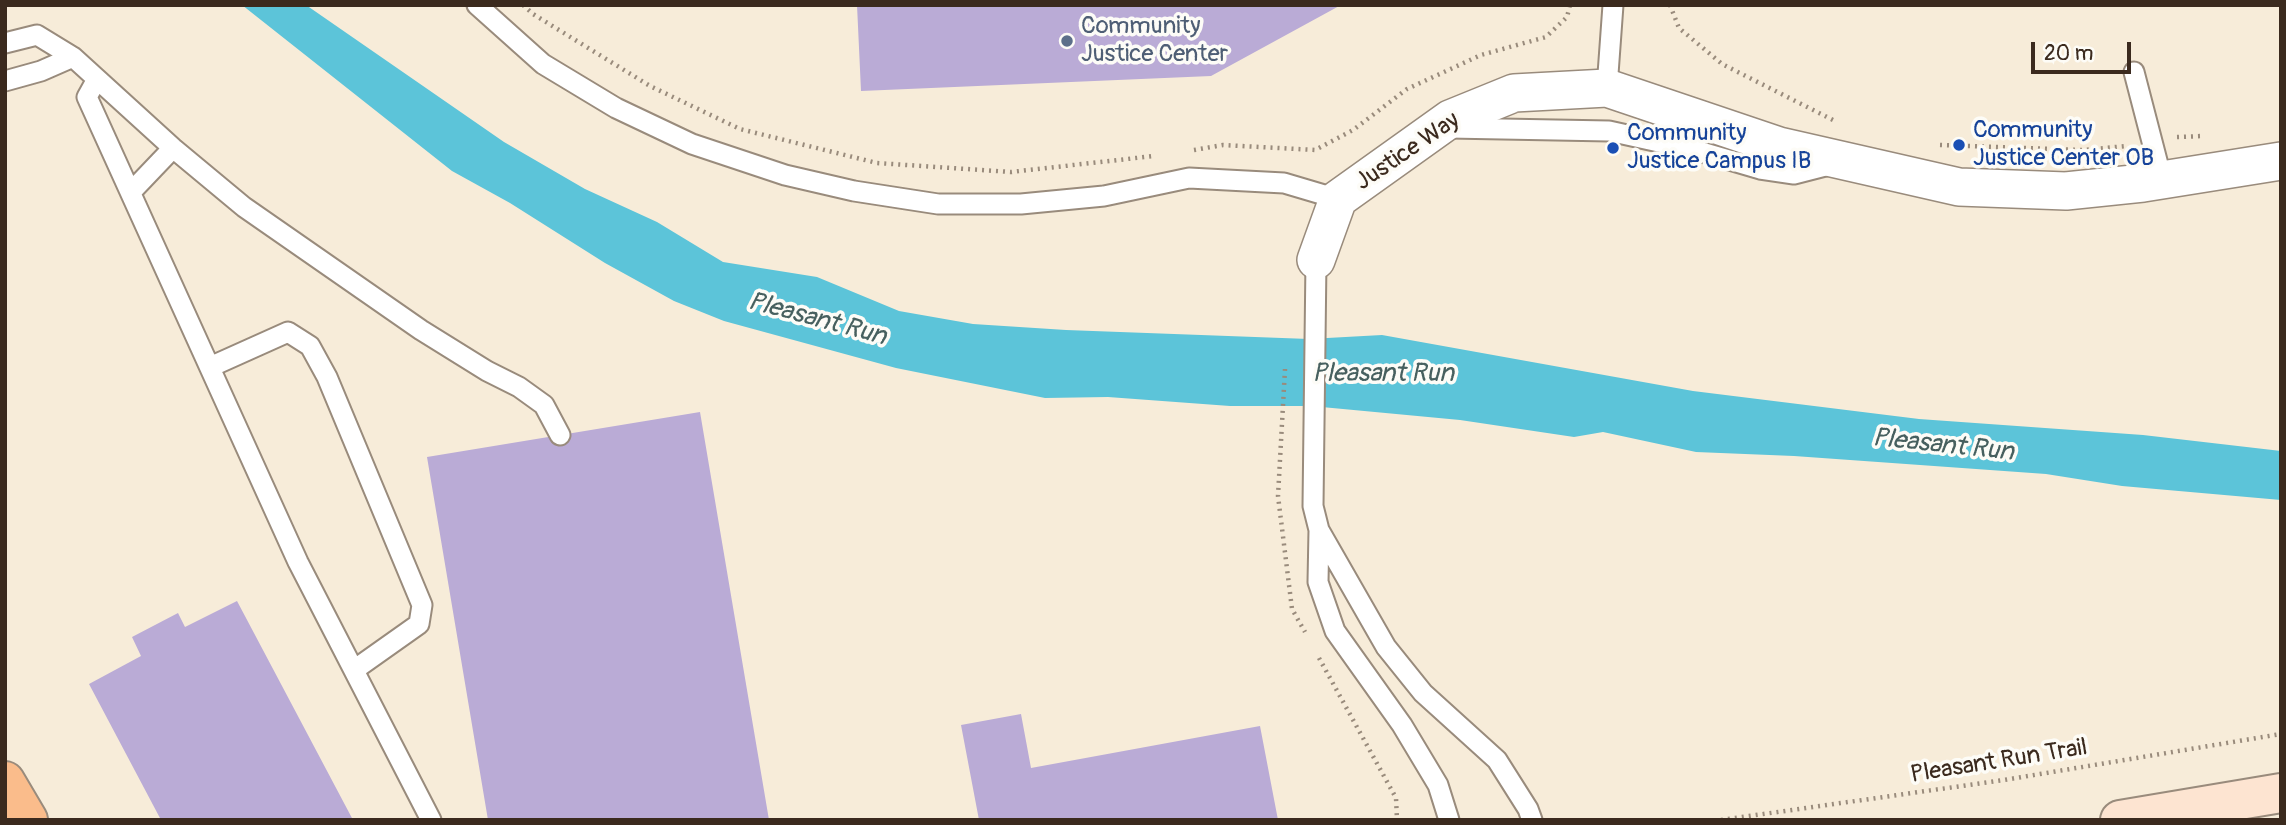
<!DOCTYPE html>
<style>
body{margin:0}
#map{position:relative;width:2286px;height:825px;overflow:hidden;background:#f7ecd9;font-family:Pangolin,sans-serif}
canvas{display:block}
.frame{position:absolute;inset:0;border:7px solid #3b2a1e;pointer-events:none}
.scale{position:absolute;left:2031px;top:42px;width:100px;height:32px;box-sizing:border-box;border:4px solid #3b2a1e;border-top:0;padding-left:9px;font-size:21px;line-height:24px;white-space:nowrap;color:#3b2a1e;-webkit-text-stroke:5px #fdfcf7;paint-order:stroke}
</style>
<div id="map">
<canvas width="2286" height="825"></canvas>
<div class="frame"></div>
<div class="scale">20 m</div>
</div>
<script>
const ctx = document.querySelector('canvas').getContext('2d');
ctx.lineJoin = 'round';
function fill(path, color) { ctx.fillStyle = color; ctx.fill(path, 'evenodd'); }
const shape = rows => new Path2D(rows.map(r => 'M' + r).join(''));
function strokePath(path, color, width, dash) { ctx.strokeStyle = color; ctx.lineWidth = width; ctx.lineCap = dash ? 'butt' : 'round'; ctx.setLineDash(dash || []); ctx.stroke(path); }
function label(font, color, halo, rows, align = 'center') {
  ctx.font = font + ' Pangolin,sans-serif'; ctx.lineWidth = 7; ctx.setLineDash([]); ctx.textBaseline = 'middle'; ctx.strokeStyle = halo; ctx.fillStyle = color; for (const [text, x, y, turn = 0] of rows) {
    ctx.save(); ctx.translate(x, y); ctx.rotate((+turn || 0) * Math.PI / 180); ctx.textAlign = isNaN(turn) ? turn : align; if (halo) ctx.strokeText(text, 0, 0); ctx.fillText(text, 0, 0); ctx.restore();
  }
}
fill(shape([
 [242,5,306,5,504,142,585,189,657,222,723,262,817,277,899,311,973,324,1066,330,1309,339,1382,335,1693,391,1919,419,2143,435,2281,451,2281,500,2122,486,2046,474,1794,456,1696,452,1603,432,1574,437,1460,420,1311,406,1230,406,1108,397,1045,398,896,368,724,321,674,301,605,263,510,203,452,171]
]), '#5cc4d9');
fill(shape([
 [857,5,1341,5,1211,76,861,91],
 [700,412,769,820,488,820,427,457],
 [237,601,353,820,161,820,89,684,141,656,132,637,178,613,185,627],
 [1021,714,1031,768,1260,726,1278,820,979,820,961,725]
]), '#baabd6');
const lane = shape([
 [477,5,543,64,616,108,692,144,785,175,854,191,938,204,1021,204,1104,196,1189,178,1284,183,1338,199],
 [5,43,37,35,73,57,173,148,244,207,421,330,487,371,519,387,544,405,560,435],
 [2134,72,2162,180],
 [97,79,87,97,298,562,431,820],
 [5,81,41,71,73,57],
 [1607,88,1613,5],
 [1449,128,1609,131,1695,150,1760,169,1794,174,1829,165],
 [131,192,173,148],
 [1316,260,1313,506,1319,530,1318,582,1335,631,1402,725,1438,785,1449,820],
 [210,367,288,332,310,346,327,377,422,605,419,624,354,670],
 [1319,530,1386,647,1423,693,1497,760,1528,809,1532,820]
]);
const street = shape([
 [1316,260,1338,199,1450,119,1514,93,1607,88,1779,146,1959,187,2066,191,2143,183,2281,161]
]);
const secondary = shape([
 [2120,820,2281,793]
]);
const primary = shape([
 [5,781,28,820]
]);
strokePath(lane, '#998b7c', 23);
strokePath(street, '#998b7c', 40);
strokePath(secondary, '#998b7c', 42);
strokePath(primary, '#998b7c', 42);
strokePath(shape([
 [523,5,533,14,650,86,740,129,877,163,1011,172,1154,156],
 [1670,5,1679,28,1722,64,1833,120],
 [2177,137,2203,136],
 [1940,145,2083,150,2127,146],
 [1194,150,1223,145,1315,150,1353,130,1407,89,1481,55,1546,37,1567,17,1570,5],
 [1285,369,1278,496,1292,609,1305,632],
 [1319,658,1396,798,1397,820],
 [1721,820,2004,780,2281,734]
]), '#998b7c', 4.5, [2, 5]);
strokePath(lane, '#fff', 19);
strokePath(street, '#fff', 37);
strokePath(secondary, '#fde4d1', 38);
strokePath(primary, '#fabc8b', 38);
for (const [x, y, r, color] of [
 [1067,41,7,"#5c6f8a"],
 [1959,145,7,"#1a4fb4"],
 [1613,148,7,"#1a4fb4"]
]) { const dot = new Path2D(); dot.arc(x, y, r, 0, 2 * Math.PI); ctx.fillStyle = color; ctx.fill(dot); strokePath(dot, '#fdfcf7', 2.5); }
label('24px', '#4e5e75', '#fdfcf7', [
 ["Community",1081,27],
 ["Justice Center",1081,55]
], 'left');
label('24px', '#164399', '#fdfcf7', [
 ["Community",1973,131],
 ["Justice Center OB",1973,159],
 ["Community",1627,134],
 ["Justice Campus IB",1627,162]
], 'left');
label('24px', '#3b2a1e', '#fdfcf7', [
 ["Justice Way",1408,152,-34],
 ["Pleasant Run Trail",1999,762,-9]
]);
label('italic 26px', '#47605f', '#fdfcf7', [
 ["Pleasant Run",817,320,15],
 ["Pleasant Run",1383,374],
 ["Pleasant Run",1943,446,6]
]);
</script>
